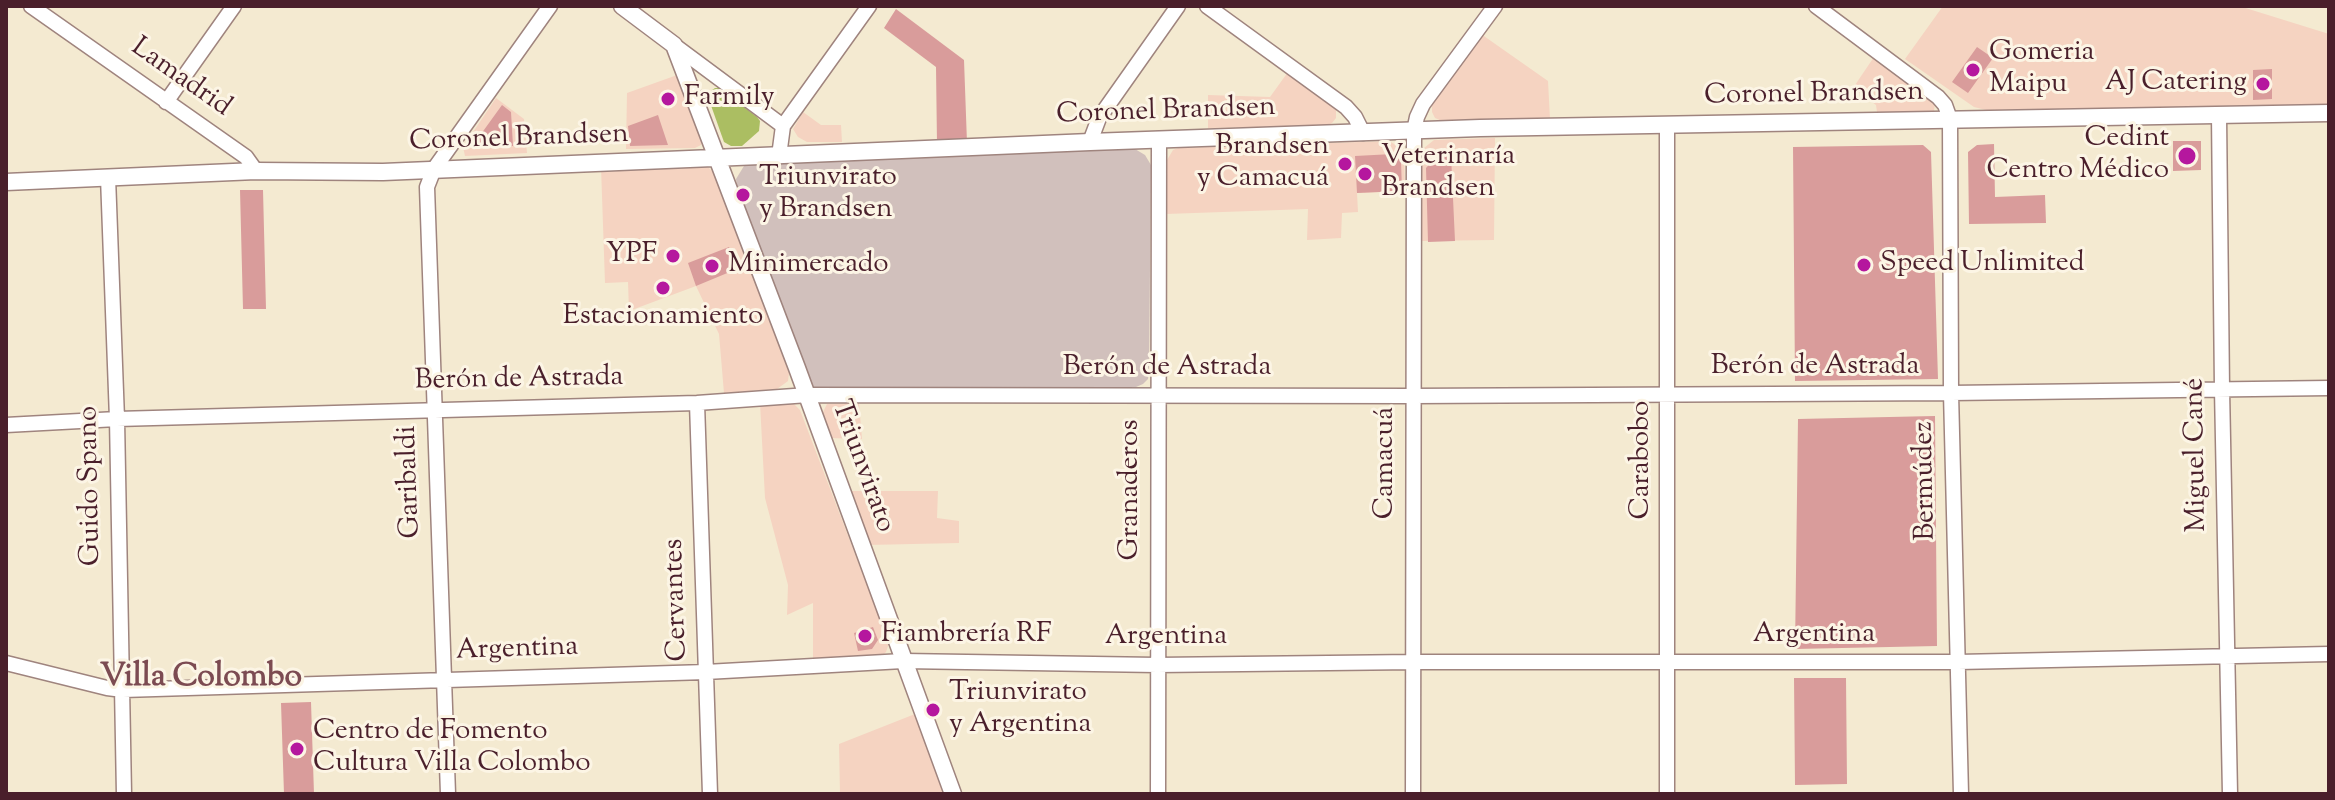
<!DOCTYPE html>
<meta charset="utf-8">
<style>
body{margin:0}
#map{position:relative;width:2335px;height:800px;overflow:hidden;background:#f4ead1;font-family:"Sorts Mill Goudy",serif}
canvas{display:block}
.frame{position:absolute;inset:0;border:8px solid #4a1f2b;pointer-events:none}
</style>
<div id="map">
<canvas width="2335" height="800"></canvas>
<div class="frame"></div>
</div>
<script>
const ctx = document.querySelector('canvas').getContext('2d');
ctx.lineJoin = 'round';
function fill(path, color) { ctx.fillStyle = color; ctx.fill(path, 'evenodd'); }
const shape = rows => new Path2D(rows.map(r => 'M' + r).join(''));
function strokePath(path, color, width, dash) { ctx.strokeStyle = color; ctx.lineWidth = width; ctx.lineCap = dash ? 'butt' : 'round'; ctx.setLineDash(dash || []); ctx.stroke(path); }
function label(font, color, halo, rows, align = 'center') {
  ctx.font = font + ' "Sorts Mill Goudy",serif'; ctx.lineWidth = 6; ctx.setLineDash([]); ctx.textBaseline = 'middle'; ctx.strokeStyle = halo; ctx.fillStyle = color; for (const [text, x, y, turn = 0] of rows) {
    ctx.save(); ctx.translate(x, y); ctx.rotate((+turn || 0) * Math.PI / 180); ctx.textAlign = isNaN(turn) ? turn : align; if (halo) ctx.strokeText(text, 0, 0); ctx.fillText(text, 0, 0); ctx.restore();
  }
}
fill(shape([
 [1943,6,2239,6,2329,34,2329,106,1986,110,1974,107,1905,59],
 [1481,34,1548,81,1550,119,1442,121,1435,118,1432,112,1432,99],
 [1874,57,1935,102,1934,112,1930,114,1877,112,1876,105,1853,88],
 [1288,72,1336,107,1336,118,1332,123,1325,126,1208,128,1208,95,1270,97],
 [680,74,702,137,701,145,695,148,626,149,627,93],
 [496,98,524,119,527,153,465,156,463,147],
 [803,112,821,125,841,125,842,142,807,142,798,137,793,129],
 [1495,138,1494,240,1421,241,1422,154,1424,148,1434,140],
 [1389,141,1404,150,1405,191,1357,193,1358,212,1342,213,1341,238,1307,240,1308,209,1166,214,1167,160,1173,150,1178,148],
 [706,165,715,174,789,373,788,381,777,389,724,393,719,334,696,286,629,311,628,282,605,283,601,167],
 [760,403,793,403,800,410,889,643,886,652,882,656,876,658,813,659,813,603,787,615,788,585,765,498],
 [859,403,862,439,829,438,822,414,827,404],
 [848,491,938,491,937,518,959,521,959,543,867,545],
 [915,714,945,794,840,794,839,744]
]), '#f5d3c1');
fill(shape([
 [1135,149,1145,155,1151,165,1149,371,1148,379,1143,384,1136,387,827,392,816,389,809,381,737,187,736,179,744,166,751,162]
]), '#d1c0bc');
fill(shape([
 [715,88,719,88,757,117,760,121,759,131,742,146,731,146,724,142,708,97,708,93]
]), '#abbe62');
fill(shape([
 [896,9,964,60,967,143,937,144,936,67,884,28],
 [1977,47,1993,58,1968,93,1952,82],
 [2272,69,2272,99,2253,100,2253,70],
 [502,105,511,112,513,146,480,148,476,141],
 [658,115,668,145,630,146,628,126],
 [2173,141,2201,141,2201,170,2173,171],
 [1994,144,1995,197,2045,195,2046,223,1969,224,1968,152,1977,145],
 [1923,145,1931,152,1938,379,1795,381,1793,147],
 [1393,154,1401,161,1402,191,1357,193,1355,156],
 [1451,155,1455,241,1428,242,1426,168,1437,156],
 [240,190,263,190,266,309,243,309],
 [729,247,737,269,696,286,688,263],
 [1935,416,1937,646,1795,649,1798,419],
 [873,627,878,640,872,649,858,651,854,633],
 [1794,678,1846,678,1847,784,1795,785],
 [311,702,314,794,284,794,281,703]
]), '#d99c9b');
const minor = shape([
 [31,6,246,157,256,171],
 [1207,6,1346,107,1355,117,1363,133],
 [1816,6,1938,97,1945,105,1950,119,1951,393,1961,794],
 [674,45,783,126],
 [166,102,234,6],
 [2219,115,2222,389,2230,794],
 [1667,125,1667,794],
 [1090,142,1099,118,1178,6],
 [779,156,783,126,869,6],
 [108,177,117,419,124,794],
 [697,403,710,794],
 [6,425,117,419,697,403,808,395,1413,396,1951,393,2329,388],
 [6,663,107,688,123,690,706,672,903,661,1157,665,1414,662,1958,662,2329,654],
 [448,794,427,187,434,169,550,6],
 [1158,794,1159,139],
 [1413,794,1414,131,1417,117,1423,104,1495,6]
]);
const tertiary = shape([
 [622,6,674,45,797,368,953,794],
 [6,182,256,171,383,172,1090,142,1480,128,2329,113]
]);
strokePath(minor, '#9f847e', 17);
strokePath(tertiary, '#9f847e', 19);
strokePath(minor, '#fff', 14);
strokePath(tertiary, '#fff', 16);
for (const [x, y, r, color] of [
 [1973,70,8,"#b5179e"],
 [2263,84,8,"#b5179e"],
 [668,99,8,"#b5179e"],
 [2187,156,10,"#b5179e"],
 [1345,164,8,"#b5179e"],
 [1365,174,8,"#b5179e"],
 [743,195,8,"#b5179e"],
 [673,256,8,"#b5179e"],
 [1864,265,8,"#b5179e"],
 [712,266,8,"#b5179e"],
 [663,288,8,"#b5179e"],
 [865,636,8,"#b5179e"],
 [933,710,8,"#b5179e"],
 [297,749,8,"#b5179e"]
]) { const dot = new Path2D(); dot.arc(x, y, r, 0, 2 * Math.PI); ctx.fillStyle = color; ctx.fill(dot); strokePath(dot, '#fcf5e5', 3); }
label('28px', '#4a1f2b', '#fcf5e5', [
 ["Gomeria",1989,54],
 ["Maipu",1989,86],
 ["AJ Catering",2247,84,"right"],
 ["Farmily",684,99],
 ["Cedint",2169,140,"right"],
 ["Centro Médico",2169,172,"right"],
 ["Brandsen",1329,148,"right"],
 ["y Camacuá",1329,180,"right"],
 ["Veterinaría",1381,158],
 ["Brandsen",1381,190],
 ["Triunvirato",759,179],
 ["y Brandsen",759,211],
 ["YPF",657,256,"right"],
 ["Speed Unlimited",1880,265],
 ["Minimercado",728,266],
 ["Estacionamiento",663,318,"center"],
 ["Fiambrería RF",881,636],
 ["Triunvirato",949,694],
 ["y Argentina",949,726],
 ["Centro de Fomento",313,733],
 ["Cultura Villa Colombo",313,765]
], 'left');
label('28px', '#4a1f2b', '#fcf5e5', [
 ["Lamadrid",180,79,35],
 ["Coronel Brandsen",1814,96,-1],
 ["Coronel Brandsen",1166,113,-2],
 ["Coronel Brandsen",519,140,-2],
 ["Berón de Astrada",1815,368],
 ["Berón de Astrada",1167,369],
 ["Berón de Astrada",519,381,-1],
 ["Miguel Cané",2198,455,-91],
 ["Carabobo",1643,460,-90],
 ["Camacuá",1387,463,-90],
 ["Triunvirato",861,467,70],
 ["Bermúdez",1927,481,-91],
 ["Garibaldi",411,482,-92],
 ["Guido Spano",92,486,-91],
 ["Granaderos",1132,490,-90],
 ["Cervantes",678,600,-92],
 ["Argentina",1814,636],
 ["Argentina",1166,638],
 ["Argentina",517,651,-2]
]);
label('bold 32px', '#7c4b52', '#fcf5e5', [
 ["Villa Colombo",201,680]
]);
</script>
